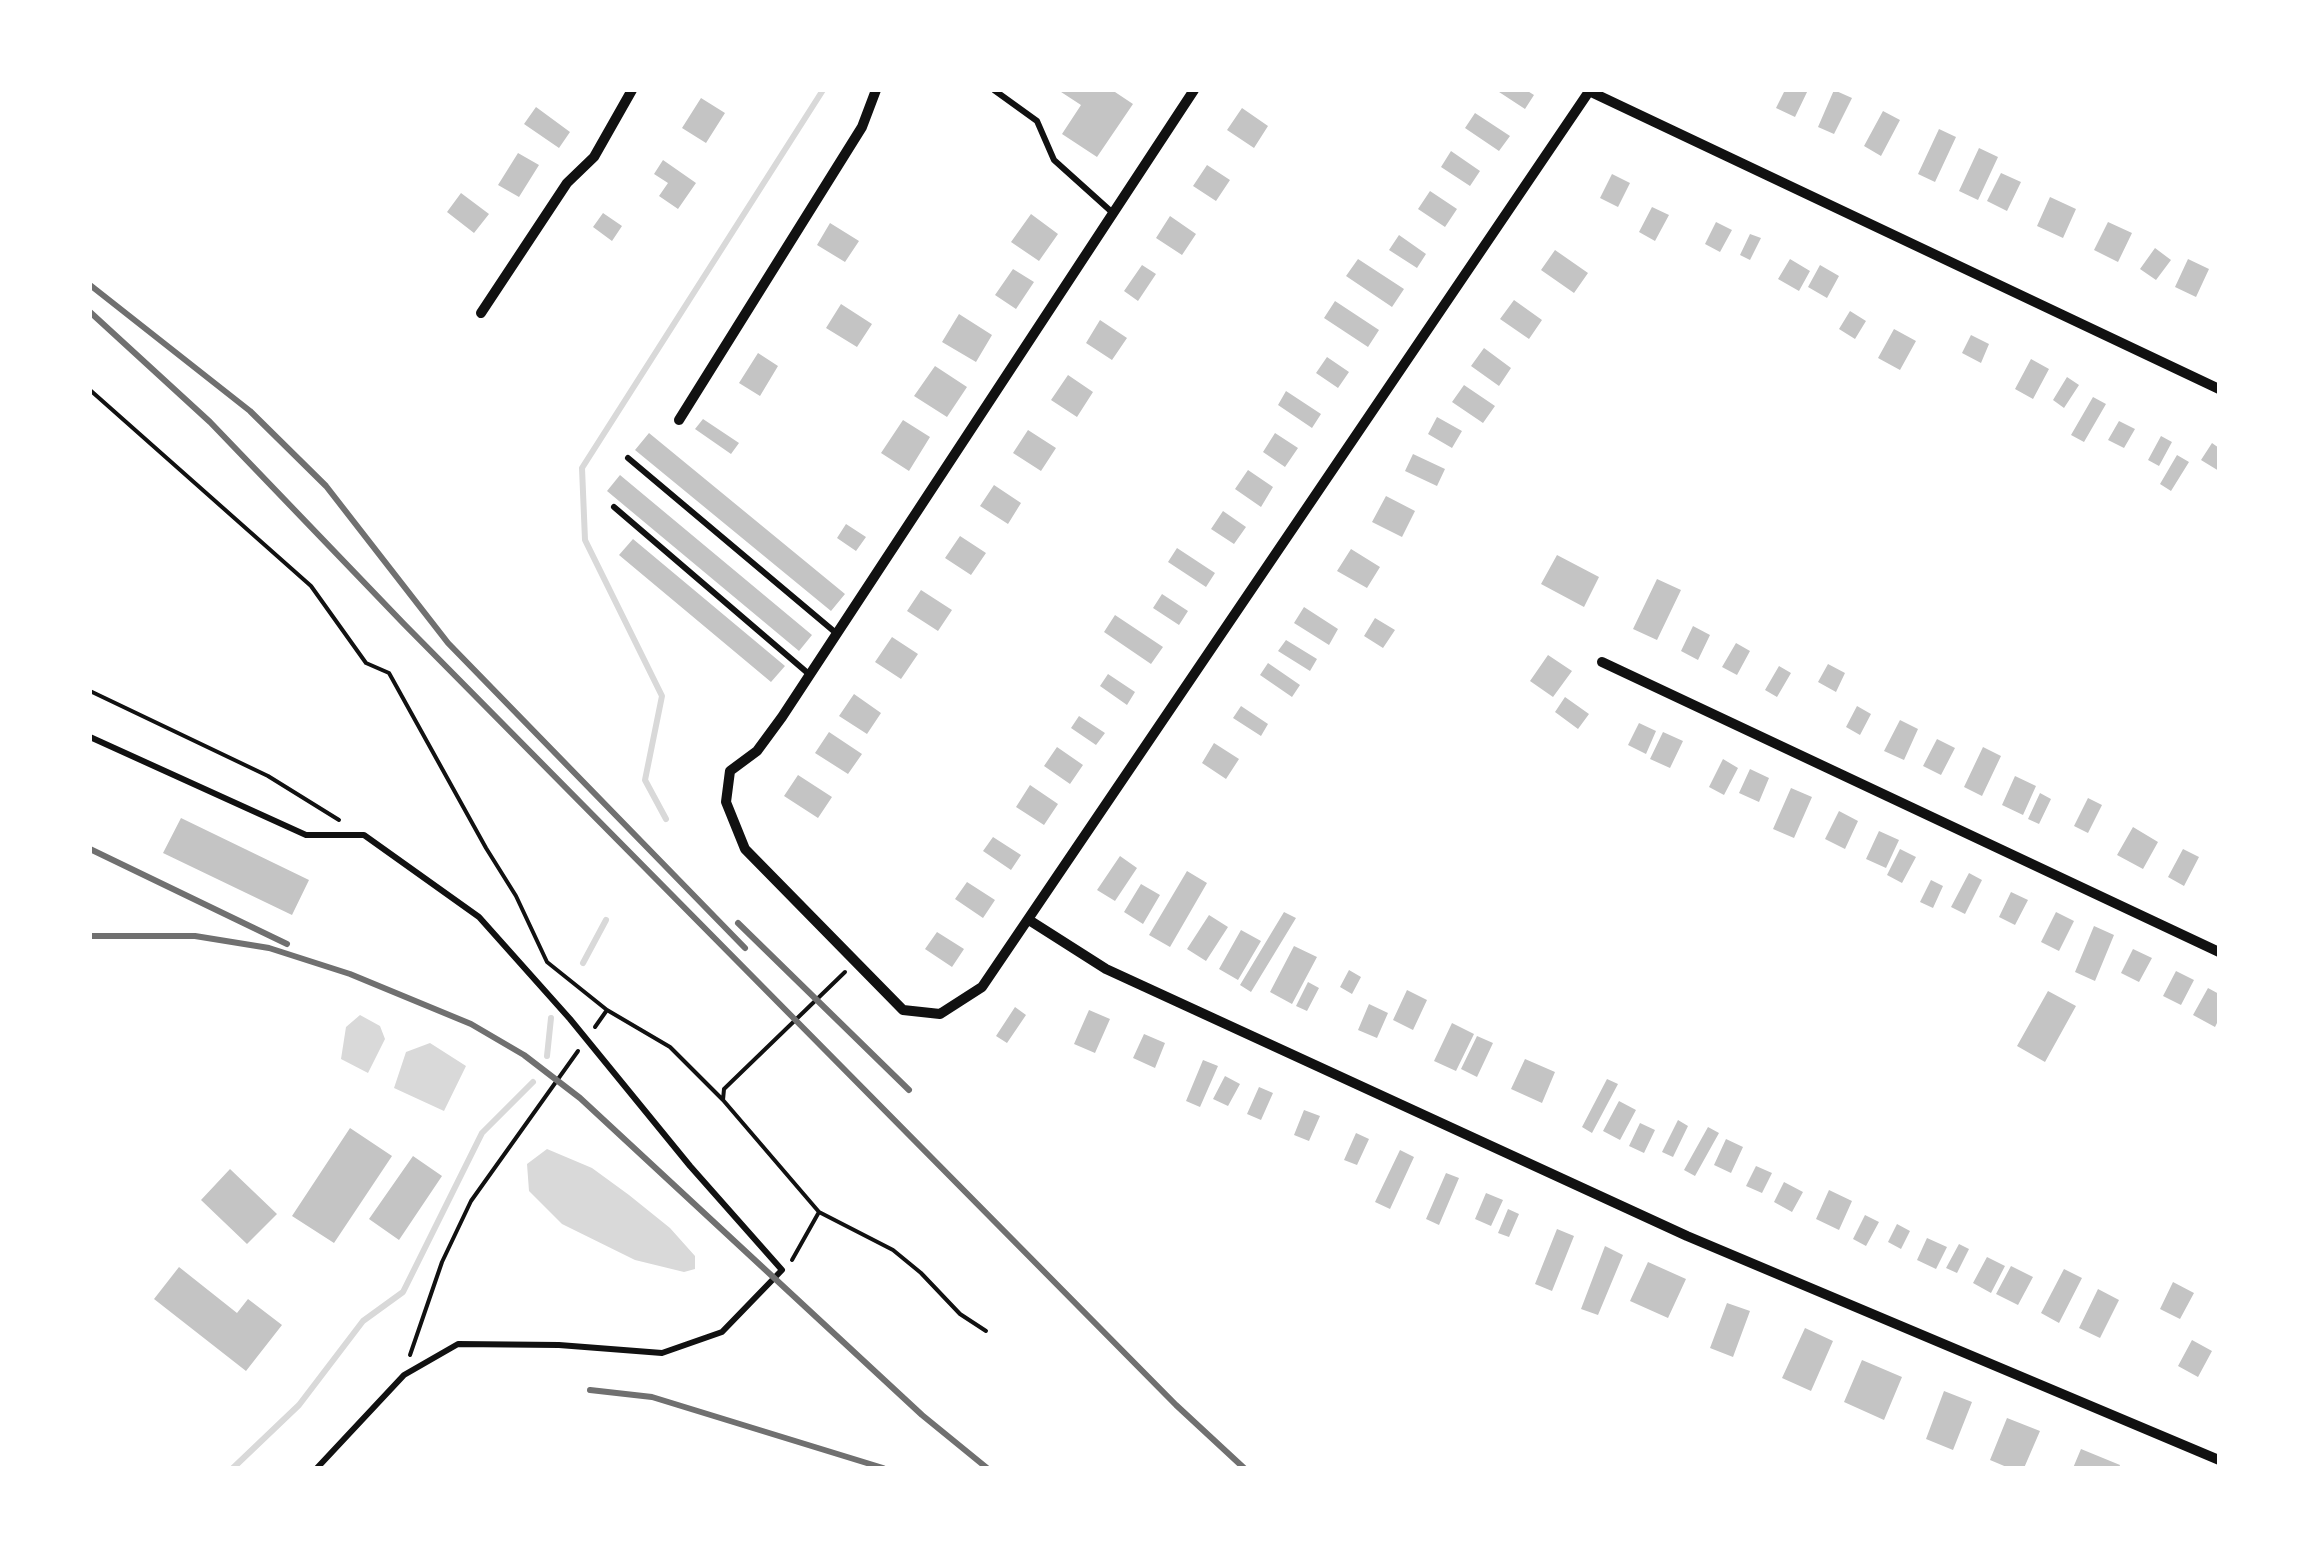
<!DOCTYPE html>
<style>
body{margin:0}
#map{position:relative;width:2309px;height:1558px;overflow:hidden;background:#fff;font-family:"PT Sans",sans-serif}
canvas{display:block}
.frame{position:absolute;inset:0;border:92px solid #fff;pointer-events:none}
</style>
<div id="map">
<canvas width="2309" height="1558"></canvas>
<div class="frame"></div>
</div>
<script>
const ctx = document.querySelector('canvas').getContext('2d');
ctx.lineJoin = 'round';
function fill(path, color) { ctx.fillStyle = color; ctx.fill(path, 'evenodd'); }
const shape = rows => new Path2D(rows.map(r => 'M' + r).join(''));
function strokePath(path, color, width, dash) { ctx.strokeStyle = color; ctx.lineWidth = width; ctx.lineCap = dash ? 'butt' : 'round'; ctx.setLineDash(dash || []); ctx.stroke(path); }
fill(shape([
 [360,1015,380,1026,385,1039,368,1073,341,1059,346,1027],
 [430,1043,466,1066,444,1111,394,1088,406,1052],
 [547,1149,592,1168,629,1195,670,1228,695,1256,695,1269,684,1272,635,1260,562,1224,529,1191,527,1164]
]), '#d9d9d9');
strokePath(shape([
 [666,819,645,780,662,696,585,540,582,468,823,90],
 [583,963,606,920],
 [547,1056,551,1018],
 [233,1468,299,1405,363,1321,403,1292,482,1133,533,1082]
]), '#d9d9d9', 6);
fill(shape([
 [1058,90,1112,90,1133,104,1097,157,1062,134,1081,105],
 [1496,90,1526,90,1534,95,1525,109],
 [1785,90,1808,90,1795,117,1776,108],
 [1834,90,1852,98,1834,134,1818,127],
 [701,98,725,113,706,143,682,128],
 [536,107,570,132,559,148,524,124],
 [1242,108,1268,126,1254,148,1227,130],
 [1883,111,1900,120,1881,156,1864,146],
 [1475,113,1510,136,1499,151,1465,128],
 [1939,129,1956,137,1935,182,1918,174],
 [1979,148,1998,157,1978,200,1959,191],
 [1451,151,1480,171,1470,186,1441,167],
 [518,153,539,165,519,197,498,185],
 [663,160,696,183,678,209,659,196,668,183,654,174],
 [1207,165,1230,180,1216,201,1193,186],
 [2001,173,2021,182,2007,211,1987,201],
 [1612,174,1630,183,1618,207,1600,198],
 [1430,191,1457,209,1445,227,1418,209],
 [461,193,489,214,474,233,447,212],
 [2050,197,2076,209,2063,238,2037,226],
 [1652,207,1669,215,1655,241,1639,232],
 [603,213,622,226,612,241,593,227],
 [1031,214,1058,234,1039,261,1011,242],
 [1170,216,1196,234,1182,255,1156,238],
 [1716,222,1732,230,1720,252,1705,244],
 [2108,222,2132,233,2118,262,2094,250],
 [830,223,859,241,845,262,817,245],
 [1750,234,1761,238,1750,260,1740,255],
 [1399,235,1426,254,1417,268,1389,250],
 [2155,248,2171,260,2156,280,2140,269],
 [1555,250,1588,273,1574,293,1541,270],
 [1358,259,1404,289,1392,307,1346,276],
 [1790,259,1810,271,1799,291,1778,279],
 [2188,259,2209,269,2196,297,2175,287],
 [1142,265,1156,274,1138,301,1124,291],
 [1820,265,1839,276,1827,298,1808,287],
 [1013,269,1034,282,1016,309,995,295],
 [1514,300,1542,320,1529,339,1500,319],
 [1335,301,1379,330,1368,347,1324,318],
 [841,304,872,324,857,347,826,328],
 [1850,311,1866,321,1855,339,1839,329],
 [959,314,992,335,976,362,942,342],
 [1100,320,1127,338,1112,360,1086,343],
 [1894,329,1916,341,1900,370,1878,358],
 [1971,335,1989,344,1981,363,1962,353],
 [1484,348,1511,368,1499,386,1471,366],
 [758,353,778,366,760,396,739,383],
 [1327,357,1349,372,1338,388,1316,373],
 [2031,359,2049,369,2033,399,2015,389],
 [935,366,967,387,947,417,914,396],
 [1068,375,1093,392,1077,417,1051,400],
 [2067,377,2079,385,2064,408,2053,400],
 [1464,385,1495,406,1483,423,1452,402],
 [1286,391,1321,414,1312,428,1278,405],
 [2093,397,2106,404,2084,442,2071,435],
 [1437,417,1462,431,1452,448,1428,434],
 [703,419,739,443,731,454,695,429],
 [903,420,930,437,909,471,881,453],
 [2119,421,2135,429,2124,448,2108,440],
 [1028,430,1056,448,1041,471,1013,453],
 [649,433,845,594,831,611,635,450],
 [1275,433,1298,448,1285,467,1263,452],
 [2161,436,2172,442,2159,466,2148,460],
 [2212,443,2219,448,2219,471,2201,460],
 [1413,454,1445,469,1437,486,1405,471],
 [2177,455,2189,462,2171,491,2160,484],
 [1248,470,1273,487,1261,507,1235,489],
 [620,475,812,635,799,651,607,491],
 [994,485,1021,503,1008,524,980,506],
 [1386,496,1415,511,1402,537,1372,522],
 [1223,511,1246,527,1234,544,1211,529],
 [846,524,866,537,856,551,837,538],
 [960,536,986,553,971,575,945,558],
 [633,539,785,666,771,682,619,555],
 [1177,548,1215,573,1206,587,1168,562],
 [1351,549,1380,567,1367,588,1337,571],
 [1557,555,1599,577,1584,607,1541,584],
 [1657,579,1681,590,1657,640,1633,629],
 [921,590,952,610,938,631,907,611],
 [1162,594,1188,611,1179,625,1153,608],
 [1304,607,1338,629,1329,645,1294,623],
 [1115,615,1163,647,1151,664,1104,632],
 [1375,618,1395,630,1383,648,1364,636],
 [1693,626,1710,635,1698,660,1681,651],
 [892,637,918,654,901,679,875,662],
 [1286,640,1317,659,1310,671,1278,651],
 [1736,643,1750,651,1737,675,1722,667],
 [1548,655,1572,671,1553,697,1530,681],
 [1268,663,1300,685,1292,697,1260,675],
 [1828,664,1845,673,1836,692,1818,682],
 [1779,666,1791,673,1777,697,1765,690],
 [1108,674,1135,692,1127,705,1100,686],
 [854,694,881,713,867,734,839,716],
 [1565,697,1589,714,1578,729,1555,712],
 [1241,706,1268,724,1261,736,1233,718],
 [1857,706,1871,714,1860,735,1846,727],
 [1079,716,1105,733,1096,745,1071,728],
 [1900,720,1918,729,1904,760,1884,751],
 [1639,723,1656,731,1646,754,1628,745],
 [829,732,862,754,848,774,815,753],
 [1663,732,1683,741,1670,768,1650,759],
 [1937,739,1955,748,1941,775,1923,766],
 [1214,743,1239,759,1226,779,1202,763],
 [1057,747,1083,765,1070,784,1044,766],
 [1983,747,2001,756,1982,796,1964,787],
 [1723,759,1738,768,1724,795,1709,787],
 [1750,769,1769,778,1759,802,1739,793],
 [798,775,832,797,818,818,784,796],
 [2015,776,2036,786,2023,815,2002,805],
 [1030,785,1058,804,1044,825,1016,807],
 [1791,788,1812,797,1794,838,1773,829],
 [2040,793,2051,799,2039,824,2028,819],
 [2088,798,2102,805,2088,833,2074,826],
 [1839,811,1858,821,1845,849,1825,839],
 [181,818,309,880,292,915,163,853],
 [2133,827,2158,842,2143,869,2117,855],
 [1879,831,1899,840,1886,868,1866,859],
 [993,837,1021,855,1011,870,983,851],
 [1900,849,1916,857,1902,883,1887,875],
 [2183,849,2199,857,2184,886,2168,877],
 [1120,856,1137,868,1115,901,1097,890],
 [1187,871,1207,883,1170,947,1149,935],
 [1969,873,1982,880,1965,914,1951,907],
 [1931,880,1943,886,1933,908,1920,902],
 [967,882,995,900,983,918,955,899],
 [1141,884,1160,895,1143,924,1124,912],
 [2011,892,2028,900,2015,925,1999,917],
 [1284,912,1296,918,1251,992,1240,985],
 [2056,912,2074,921,2059,951,2041,942],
 [1209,915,1228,927,1206,961,1187,949],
 [2094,926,2114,935,2095,981,2075,972],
 [1241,930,1261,941,1238,980,1219,969],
 [937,932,964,949,952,967,925,949],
 [1294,946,1317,957,1292,1004,1270,992],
 [2133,949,2152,958,2139,982,2121,973],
 [1349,970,1361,977,1352,994,1340,987],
 [2176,971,2194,980,2181,1005,2163,996],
 [1308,982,1319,988,1307,1011,1296,1006],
 [2208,988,2219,994,2219,1019,2215,1027,2193,1015],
 [1407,990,1427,1000,1413,1030,1393,1020],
 [2048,991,2076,1006,2045,1062,2017,1046],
 [1369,1004,1388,1013,1377,1038,1358,1030],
 [1015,1007,1026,1015,1007,1043,996,1036],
 [1089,1010,1110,1019,1095,1053,1074,1044],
 [1452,1023,1474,1034,1456,1071,1434,1061],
 [1144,1034,1165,1043,1155,1068,1133,1058],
 [1477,1036,1493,1043,1477,1077,1461,1069],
 [1525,1059,1555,1072,1542,1103,1511,1089],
 [1203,1060,1218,1066,1200,1107,1186,1101],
 [1225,1076,1240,1084,1228,1106,1213,1099],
 [1607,1079,1618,1084,1592,1133,1582,1127],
 [1259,1087,1273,1093,1261,1120,1247,1114],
 [1619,1101,1636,1110,1620,1140,1603,1131],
 [1304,1110,1320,1116,1309,1141,1294,1135],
 [1678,1120,1688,1126,1673,1157,1662,1152],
 [1640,1123,1655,1130,1644,1153,1629,1146],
 [1708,1127,1719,1133,1695,1176,1684,1170],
 [350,1128,392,1156,334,1243,292,1216],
 [1356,1133,1369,1139,1357,1165,1344,1160],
 [1726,1139,1743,1147,1731,1173,1714,1165],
 [1400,1150,1414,1157,1390,1209,1375,1202],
 [413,1156,442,1176,399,1240,369,1219],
 [1756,1166,1772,1173,1762,1193,1746,1186],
 [230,1169,277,1214,247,1244,201,1200],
 [1446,1173,1459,1178,1439,1225,1426,1219],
 [1784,1182,1803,1192,1792,1212,1774,1202],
 [1829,1190,1852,1201,1839,1230,1816,1219],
 [1486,1193,1503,1200,1491,1226,1475,1219],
 [1508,1209,1519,1214,1509,1237,1498,1233],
 [1865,1215,1879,1222,1866,1246,1853,1239],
 [1897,1224,1910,1231,1901,1249,1888,1242],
 [1557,1229,1574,1236,1552,1291,1535,1284],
 [1927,1238,1947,1247,1936,1269,1917,1260],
 [1959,1244,1969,1249,1957,1273,1946,1268],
 [1605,1246,1623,1255,1598,1315,1581,1309],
 [1987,1257,2005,1266,1991,1293,1973,1283],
 [1648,1262,1686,1279,1668,1318,1630,1301],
 [2011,1266,2033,1277,2018,1305,1996,1294],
 [179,1267,237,1313,248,1299,282,1325,246,1371,154,1299],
 [2064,1269,2082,1278,2059,1323,2041,1313],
 [2173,1282,2194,1293,2180,1319,2160,1309],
 [2098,1289,2119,1300,2100,1338,2079,1328],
 [1727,1303,1750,1311,1733,1357,1710,1348],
 [1805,1328,1833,1341,1811,1391,1782,1378],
 [2192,1340,2212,1351,2198,1377,2178,1366],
 [1862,1360,1902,1377,1884,1420,1844,1402],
 [1944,1391,1972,1402,1953,1450,1926,1439],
 [2007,1418,2040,1431,2024,1468,2009,1468,1990,1460],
 [2081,1449,2120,1465,2119,1468,2073,1468]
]), '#c4c4c4');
strokePath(shape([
 [90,390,311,586,366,663,389,673,486,848,516,896,547,962,607,1010,670,1047,723,1100,819,1212,893,1250,921,1273,960,1314,986,1331],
 [90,691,268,776,339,820],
 [595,1027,607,1010],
 [723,1100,724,1089,845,972],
 [792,1260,819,1212],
 [410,1355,442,1262,471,1201,578,1051]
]), '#111', 4);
strokePath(shape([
 [994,90,1037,121,1054,160,1114,214],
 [628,458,836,633],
 [614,507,810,675],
 [90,737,306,835,364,835,479,917,570,1019,690,1166,782,1270,722,1332,662,1353,559,1345,458,1344,404,1375,317,1468]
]), '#111', 6);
strokePath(shape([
 [1194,90,782,717,757,751,730,771,726,802,745,849,903,1010,940,1014,982,987,1590,90],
 [1589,91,2219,389],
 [481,313,567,183,594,157,632,90],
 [679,420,862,127,876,90],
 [1602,662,2219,952],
 [1029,920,1106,969,1687,1236,2219,1460]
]), '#111', 10);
strokePath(shape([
 [90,285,250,411,326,486,448,643,745,948],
 [90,312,210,422,404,624,1176,1405,1244,1468],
 [90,849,287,944],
 [738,923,909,1090],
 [90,936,195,936,269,948,350,974,471,1024,524,1055,580,1098,922,1415,987,1468],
 [590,1390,652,1397,883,1468]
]), '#707070', 6);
</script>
